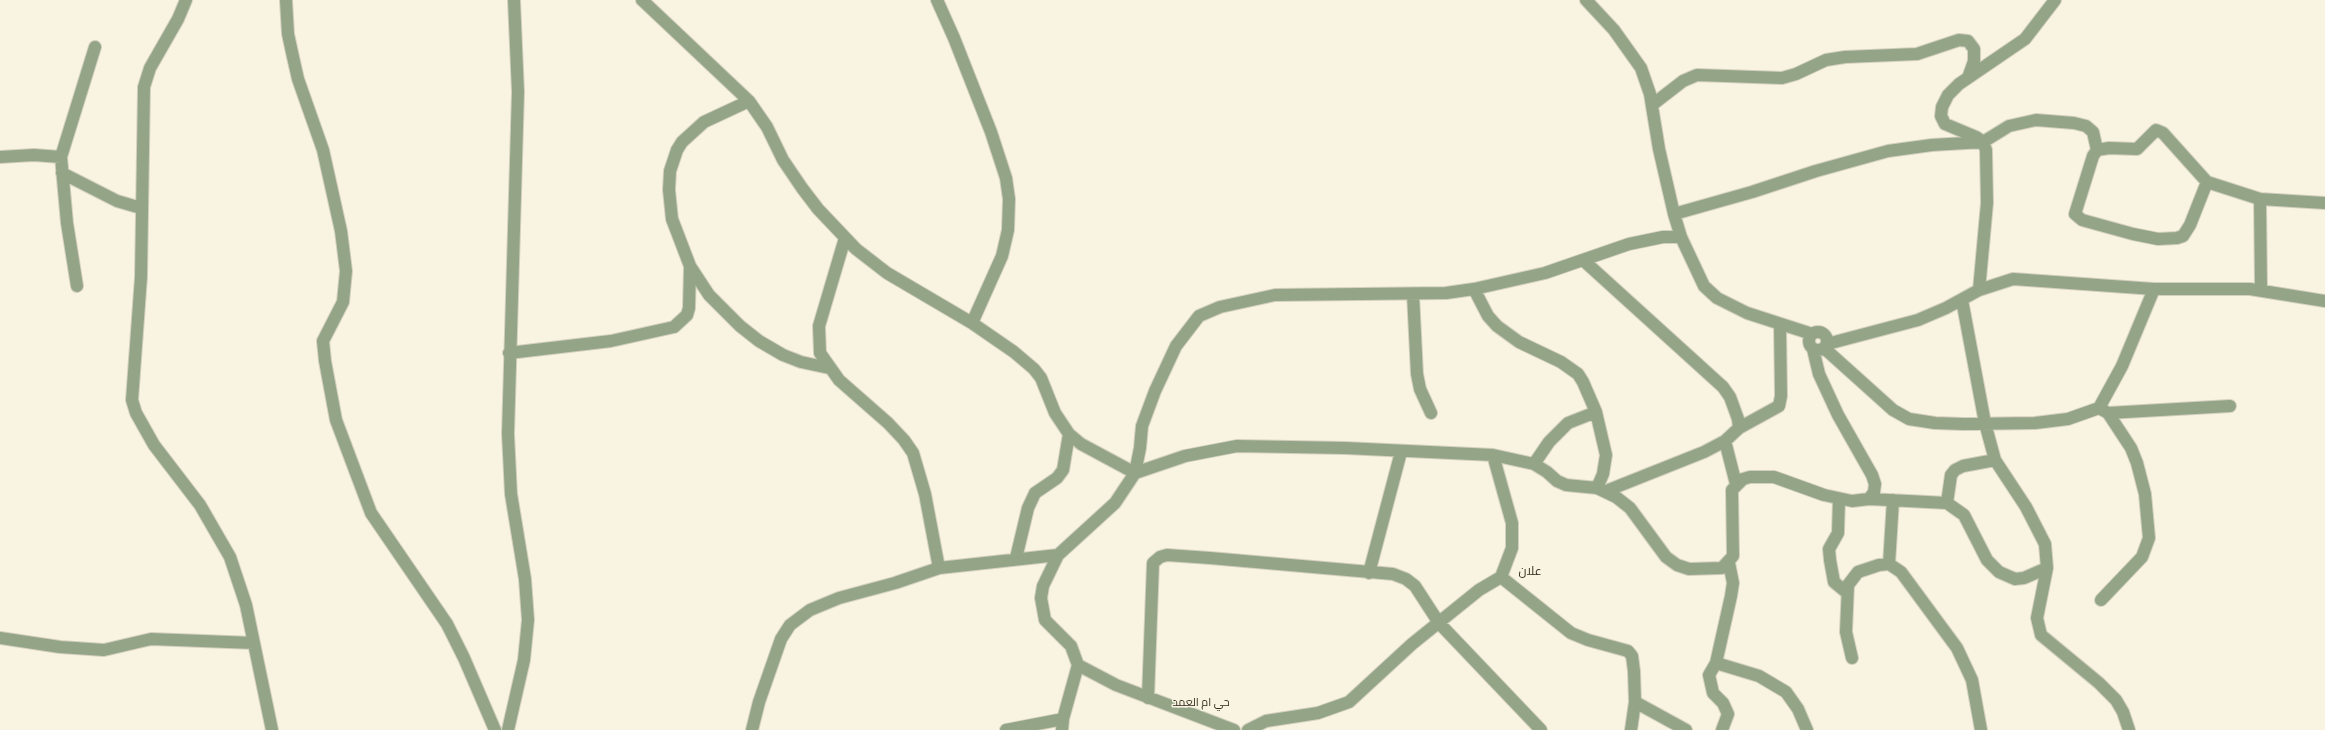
<!DOCTYPE html>
<meta charset="utf-8">
<style>
body{margin:0}
canvas{display:block;background:#f9f4e2}
</style>
<canvas width="2325" height="730"></canvas>
<script>
const ctx = document.querySelector('canvas').getContext('2d');
ctx.lineJoin = 'round';
const shape = rows => new Path2D(rows.map(r => 'M' + r).join(''));
function strokePath(path, color, width, dash) { ctx.strokeStyle = color; ctx.lineWidth = width; ctx.lineCap = dash ? 'butt' : 'round'; ctx.setLineDash(dash || []); ctx.stroke(path); }
function label(font, color, halo, rows, align = 'center') {
  ctx.font = font + ' "Fira Sans Condensed",Cairo,sans-serif'; ctx.lineWidth = 3; ctx.setLineDash([]); ctx.textBaseline = 'middle'; ctx.strokeStyle = halo; ctx.fillStyle = color; for (const [text, x, y, turn = 0] of rows) {
    ctx.save(); ctx.translate(x, y); ctx.rotate((+turn || 0) * Math.PI / 180); ctx.textAlign = isNaN(turn) ? turn : align; if (halo) ctx.strokeText(text, 0, 0); ctx.fillText(text, 0, 0); ctx.restore();
  }
}
const minor = shape([
 [186,0,178,19,150,68,144,87,141,277,132,400,136,413,154,445,200,505,230,557,246,605,272,730],
 [286,0,288,34,293,57,298,79,323,150,341,231,346,271,343,302,323,341,325,361,336,420,371,513,447,624,464,658,495,730],
 [642,0,749,101,767,127,783,160,802,188,818,209,856,249,887,273,972,323,1014,352,1034,369,1041,378,1055,413,1069,434,1081,444,1135,473,1185,456,1237,446,1345,448,1493,455,1534,464,1547,472,1557,481,1566,485,1597,488,1616,497,1630,508,1666,557,1677,565,1689,569,1722,568,1733,556,1732,490,1743,479,1750,477,1774,477,1824,495,1852,501,1869,499,1874,492,1875,484,1872,475,1838,415,1819,374,1813,349],
 [937,0,954,38,991,132,1006,178,1009,199,1008,230,1002,256,972,323],
 [1586,0,1614,30,1641,68,1650,94,1659,149,1674,214,1681,237,1704,286,1717,298,1747,313,1812,334],
 [749,101,704,122,682,142,677,150,670,171,669,190,672,219,690,266,709,295,740,326,759,341,783,355,801,362,829,368],
 [1652,105,1683,81,1697,75,1782,78,1796,74,1826,60,1845,57,1917,54,1959,40,1968,41,1974,49,1974,61,1968,78],
 [0,157,34,155,61,157],
 [62,173,117,201,141,208],
 [2207,182,2190,225,2183,236,2177,238,2158,239,2133,234,2082,220,2075,214,2093,156,2097,150,2109,148,2137,149,2156,130,2163,133,2207,182,2260,199],
 [1674,214,1752,192,1816,171,1888,151,1932,145,1983,142,2009,126,2036,120,2074,123,2086,126,2093,132,2097,150],
 [845,238,819,326,820,353,839,380,888,423,904,440,913,453,925,494,939,568],
 [1583,260,1723,387,1730,397,1738,419,1739,428,1725,441,1704,452,1606,491],
 [77,286,67,223,61,157,95,47],
 [1474,289,1488,316,1497,326,1519,342,1561,362,1578,374,1583,382,1596,412,1606,455,1603,474,1597,488],
 [1979,290,1987,203,1986,150,1983,142,1976,137,1945,124,1941,116,1942,107,1948,95,1959,84,2025,39,2055,0],
 [2261,290,2260,199,2325,203],
 [1413,294,1417,374,1420,389,1431,413],
 [1962,300,1985,423,1995,460,2026,507,2045,544,2047,568,2037,618,2041,635,2099,683,2116,700,2123,712,2129,730],
 '1809 341a9 9 0 1 1 18 0a9 9 0 1 1-18 0Z',
 [1827,344,1918,320,1946,308,1979,290,2013,279,2154,289,2250,289,2325,301],
 [1824,348,1893,410,1909,419,1935,423,1963,424,2035,423,2068,419,2099,408,2122,366,2154,289],
 [509,353,611,341,674,327,687,315,689,308,690,266],
 [2099,408,2108,413,2131,448,2137,463,2145,494,2149,538,2142,557,2101,600],
 [2108,413,2230,406],
 [1739,428,1779,406,1781,396,1780,325],
 [1725,441,1736,484],
 [1534,464,1549,442,1568,423,1596,412],
 [1839,499,1838,533,1829,549,1830,560,1834,582,1846,592],
 [1869,499,1947,503,1964,515,1987,560,1999,572,2015,579,2024,578,2047,568],
 [1947,503,1951,475,1955,470,1963,466,1995,460],
 [1058,555,1043,586,1041,598,1045,620,1071,646,1078,665,1063,719,1062,730],
 [1016,558,1028,508,1035,493,1057,478,1063,470,1069,434],
 [1889,564,1893,500],
 [1369,573,1401,452],
 [1501,577,1571,633,1588,640,1628,651,1632,656,1634,671,1635,702,1686,730],
 [0,638,60,647,104,650,151,639,254,643],
 [1852,658,1846,632,1848,585,1858,572,1879,565,1889,564,1901,572,1957,648,1972,680,1981,730],
 [1716,663,1759,676,1786,692,1798,709,1807,730],
 [1078,665,1116,685,1234,730],
 [1148,698,1153,563,1160,557,1167,555,1210,558,1393,574,1406,579,1415,586,1439,623,1541,730],
 [508,730,524,660,528,620,525,579,511,494,508,434,518,92,514,0],
 [752,730,759,702,781,639,790,625,810,610,839,598,895,583,939,568,1058,555,1115,503,1135,473,1140,448,1142,426,1155,391,1176,346,1199,316,1220,307,1275,295,1446,293,1474,289,1545,273,1629,244,1663,237,1681,237],
 [1006,730,1063,719],
 [1248,730,1266,721,1318,713,1349,702,1412,644,1479,590,1501,577,1512,548,1512,523,1493,455],
 [1631,730,1635,702],
 [1722,730,1728,714,1723,703,1713,693,1709,675,1716,663,1731,596,1733,583,1729,563]
]);
strokePath(minor, '#d4d0bf', 14);
strokePath(minor, '#93a586', 12);
label('11px', '#2d2a1c', '#f9f4e2', [
 ["حي ام العمد",1201,703]
]);
label('12px', '#2d2a1c', '#f9f4e2', [
 ["علان",1530,572]
]);
</script>
